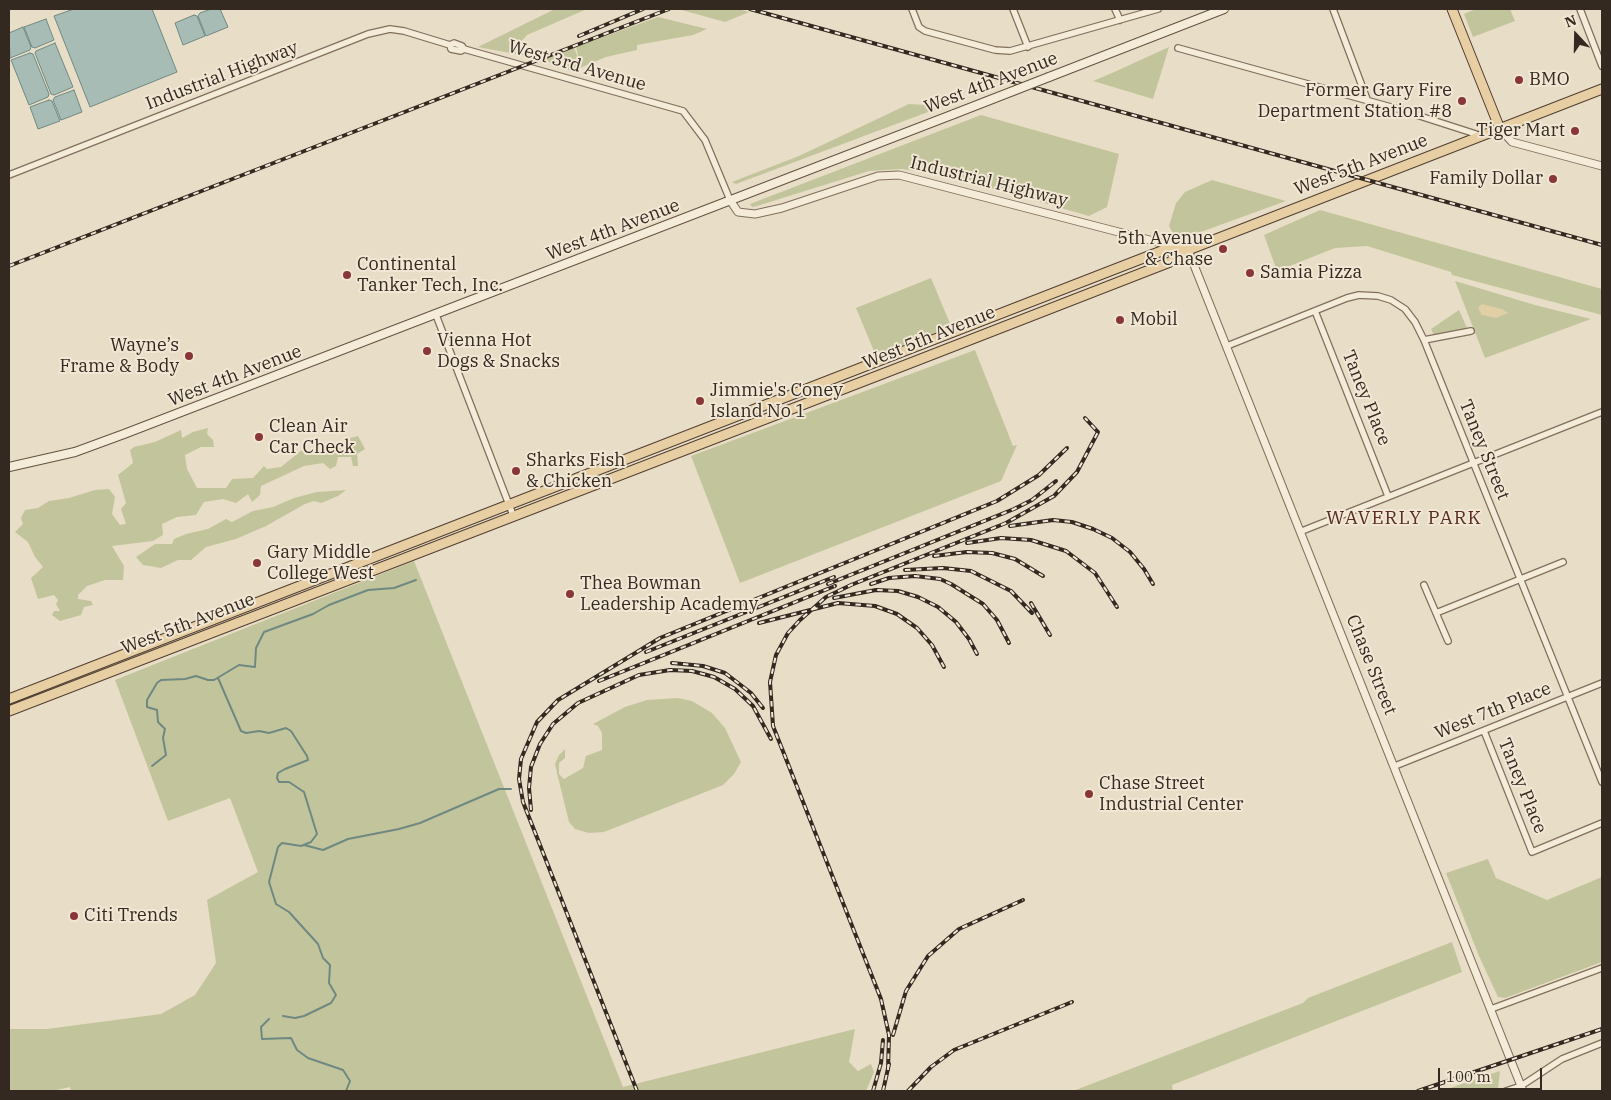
<!DOCTYPE html>
<meta charset="utf-8">
<style>
body{margin:0}
#map{position:relative;width:1611px;height:1100px;overflow:hidden;background:#e8ddc6;font-family:"IBM Plex Serif",serif}
canvas{display:block}
.frame{position:absolute;inset:0;border:10px solid #332920;pointer-events:none}
.north{position:absolute;left:1551px;top:10px;width:50px;height:50px;-webkit-text-stroke:4px #f1e7d4;paint-order:stroke;rotate:339deg;font-size:14px;font-weight:700;line-height:20px;text-align:center;color:#332920}
.north::after{content:'';display:block;margin:auto;width:18px;height:22px;background:#332920;clip-path:polygon(50% 0,100% 100%,50% 72%,0 100%)}
.scale{position:absolute;left:1438px;top:1068px;width:104px;height:22px;box-sizing:border-box;border:2px solid #332920;border-top:0;padding-left:6px;font-size:15px;line-height:18px;white-space:nowrap;color:#332920;-webkit-text-stroke:4px #f1e7d4;paint-order:stroke}
</style>
<div id="map">
<canvas width="1611" height="1100"></canvas>
<div class="frame"></div>
<div class="north">N</div>
<div class="scale">100 m</div>
</div>
<script>
const ctx = document.querySelector('canvas').getContext('2d');
ctx.lineJoin = 'round';
function fill(path, color) { ctx.fillStyle = color; ctx.fill(path, 'evenodd'); }
const shape = rows => new Path2D(rows.map(r => 'M' + r).join(''));
function strokePath(path, color, width, dash) { ctx.strokeStyle = color; ctx.lineWidth = width; ctx.lineCap = dash ? 'butt' : 'round'; ctx.setLineDash(dash || []); ctx.stroke(path); }
function label(font, color, halo, rows, align = 'center') {
  ctx.font = font + ' "IBM Plex Serif",serif'; ctx.lineWidth = 4; ctx.setLineDash([]); ctx.textBaseline = 'middle'; ctx.strokeStyle = halo; ctx.fillStyle = color; for (const [text, x, y, turn = 0] of rows) {
    ctx.save(); ctx.translate(x, y); ctx.rotate((+turn || 0) * Math.PI / 180); ctx.textAlign = isNaN(turn) ? turn : align; if (halo) ctx.strokeText(text, 0, 0); ctx.fillText(text, 0, 0); ctx.restore();
  }
}
fill(shape([
 [555,9,587,9,527,35,518,45,519,50,526,49,526,56,478,47],
 [678,9,738,9,749,12,725,22],
 [1476,9,1510,9,1515,21,1473,37,1464,14],
 [658,17,707,29,693,35,637,45,637,50,606,57,575,70,563,70,559,65,540,60,574,47,580,64,576,47],
 [1169,47,1153,99,1093,81,1112,73],
 [909,104,944,106,736,184,732,182,799,156],
 [981,115,1119,154,1107,207,1089,216,1002,191,930,173,901,169,869,171,757,206,752,207,750,204],
 [1212,180,1286,201,1187,237,1176,239,1169,226,1176,203,1185,192],
 [1320,210,1602,289,1602,315,1452,275,1451,272,1367,246,1335,248,1277,271,1264,235],
 [931,278,951,326,876,356,856,308],
 [1455,281,1535,305,1591,319,1485,358],
 [1459,310,1467,328,1434,335,1431,329],
 [975,350,1013,446,1017,445,1001,481,740,583,691,456],
 [208,428,207,434,213,440,214,447,201,447,185,455,187,469,197,488,226,488,232,479,253,478,264,466,267,469,281,467,302,450,305,455,321,455,337,448,352,449,350,438,358,436,365,449,357,454,358,466,353,466,351,457,338,457,336,466,330,469,323,463,304,466,261,486,260,495,252,502,248,494,236,503,223,499,204,502,196,515,177,517,162,524,163,535,153,541,112,546,124,566,123,580,105,580,87,586,78,595,78,599,91,601,93,605,84,607,81,615,60,621,52,615,54,611,60,611,56,604,58,600,54,595,38,599,31,578,43,567,35,557,28,542,15,532,23,524,21,518,25,510,38,508,49,501,69,498,95,490,109,489,115,497,112,514,120,525,126,524,121,509,126,503,118,475,133,463,130,450,134,447,155,442,181,430,182,438,193,432],
 [346,490,338,496,321,503,314,501,305,504,266,526,236,539,206,547,191,560,178,560,161,568,143,565,136,557,155,544,172,544,174,539,186,534,208,529,226,519,232,522,253,511,273,507,294,498,317,492],
 [414,561,623,1087,855,1029,849,1062,858,1071,871,1064,874,1072,866,1091,71,1091,70,1087,52,1091,9,1091,9,1029,47,1029,161,1014,195,995,216,963,207,900,258,872,230,798,168,821,115,680],
 [678,698,692,701,712,713,725,728,741,762,734,774,723,785,604,832,589,833,575,829,569,822,557,773,555,764,559,755,565,749,565,758,559,763,559,774,564,779,583,768,586,756,602,750,602,733,598,726,593,724,625,707,647,700],
 [1488,859,1496,878,1547,900,1602,877,1602,962,1505,998,1498,997,1479,956,1446,873],
 [1452,942,1462,972,1172,1085,1173,1091,1073,1091,1303,1003,1308,998],
 [1500,1071,1498,1089,1490,1091,1441,1091]
]), '#c2c59b');
fill(shape([
 [1482,304,1502,309,1508,313,1496,318,1482,315,1478,308]
]), '#e1cfa6');
const water = shape([
 [74,9,152,9,177,72,90,107,54,16,74,9],
 [211,9,220,9,228,27,206,36,198,16,200,13,211,9],
 [194,15,197,16,205,36,183,45,175,23,194,15],
 [46,19,54,40,35,48,32,47,24,27,46,19],
 [23,27,31,47,30,50,10,58,9,33,23,27],
 [55,43,73,87,54,95,51,94,35,53,36,51,55,43],
 [30,53,33,54,49,94,48,97,29,105,11,60,30,53],
 [74,90,82,112,61,120,53,100,55,97,74,90],
 [49,100,52,101,60,121,38,129,30,107,49,100]
]);
fill(water, '#a7bcb5');
strokePath(water, '#6f8982', 1);
strokePath(shape([
 [218,678,241,731,246,733,259,731,269,733,286,728,291,731,307,756,308,760,285,769,278,773,277,778,279,782,289,782,304,792,317,834,311,842,301,846,282,843,278,847,269,882,276,904,289,912,318,944,323,958,330,965,329,983,336,995,331,1003,304,1016,295,1018,283,1016],
 [152,766,166,755,163,738,165,729,158,722,157,710,147,707,147,700,157,683,161,680,185,679,196,676,208,680,214,680,239,665,255,667,256,648,264,632,313,614,329,605,368,590,394,588,416,580],
 [304,845,323,850,348,839,399,829,420,823,499,789,511,789],
 [269,1019,261,1027,262,1039,291,1038,297,1050,308,1058,343,1070,350,1081,346,1091]
]), '#6f8982', 2);
const minor = shape([
 [912,9,919,27,925,31,995,50,1010,51,1158,9],
 [1013,9,1028,47],
 [1115,9,1120,20],
 [1333,9,1368,102],
 [1580,9,1602,66],
 [450,45,454,43,462,46,464,49,683,111,705,140,730,200],
 [1178,48,1398,109,1482,136],
 [9,175,368,34,390,29,404,31,450,45,451,49,461,51,464,49],
 [1315,311,1388,496],
 [436,315,513,515],
 [1424,340,1471,331],
 [1227,346,1347,298,1359,295,1378,296,1391,300,1405,309,1415,322,1424,340,1602,782],
 [1302,531,1602,412],
 [1424,585,1448,641],
 [1436,613,1563,562],
 [1484,731,1532,852,1602,823],
 [1395,766,1602,683],
 [1491,1009,1602,968],
 [1506,1091,1521,1086,1562,1059,1602,1043]
]);
const tertiary = shape([
 [1500,129,1512,142,1602,166],
 [730,200,738,212,755,214,782,208,878,176,899,175,1188,250,1523,1091]
]);
const secondary = shape([
 [1049,77,1224,9],
 [9,467,75,452,124,434,954,114]
]);
const primary = shape([
 [1452,9,1500,129],
 [9,699,1164,250,1187,250],
 [9,711,908,364,1170,262,1188,250,1602,89]
]);
strokePath(minor, '#816f5e', 8);
strokePath(tertiary, '#816f5e', 9);
strokePath(secondary, '#635141', 10);
strokePath(primary, '#503e32', 11);
strokePath(minor, '#f4ebd8', 5.5);
strokePath(tertiary, '#f4ebd8', 7);
strokePath(secondary, '#f4ebd8', 8);
strokePath(primary, '#e7cfa3', 9);
const rail = shape([
 [750,9,1602,245],
 [579,36,643,9],
 [9,266,669,9],
 [1010,526,1053,520,1072,522,1093,529,1112,538,1130,552,1144,569,1153,584],
 [967,543,1001,538,1031,540,1066,551,1095,573,1117,607],
 [934,556,967,552,992,553,1015,559,1043,576],
 [905,570,943,568,971,571,1011,591,1032,613],
 [828,584,1014,509,1032,500,1056,481],
 [871,584,889,578,915,576,940,579,951,584,983,604,997,620,1009,643],
 [834,598,876,590,898,591,918,597,938,607,956,622,969,639,977,654],
 [1031,603,1050,635],
 [759,623,838,603,875,606,897,614,917,628,932,645,944,667],
 [646,652,834,577],
 [672,663,703,666,725,673,751,693,763,708],
 [599,681,835,586],
 [531,810,529,788,531,767,540,744,553,724,578,703,639,675,670,670,692,671,714,677,735,689,753,706,771,739],
 [893,1035,906,991,928,956,959,929,1023,900],
 [888,1070,889,1035,881,999,773,726,770,682,776,655,788,633,800,620,826,597,851,585,1006,523,1054,496,1077,472,1098,432,1085,418],
 [637,1091,523,802,519,779,521,759,537,722,558,700,660,638,997,501,1039,475,1067,448],
 [873,1091,881,1063,883,1040],
 [883,1091,889,1064],
 [908,1091,931,1067,954,1050,1072,1002],
 [1418,1091,1602,1029]
]);
strokePath(rail, '#332920', 4);
strokePath(rail, '#f1e7d4', 2, [5.5]);
const secondaryBridge = shape([
 [954,114,1049,77]
]);
strokePath(secondaryBridge, '#635141', 10, []);
strokePath(secondaryBridge, '#f4ebd8', 8);
for (const [x, y, r, color] of [
 [1519,80,5,"#893639"],
 [1462,101,5,"#893639"],
 [1575,131,5,"#893639"],
 [1553,179,5,"#893639"],
 [1223,249,5,"#893639"],
 [1250,273,5,"#893639"],
 [347,275,5,"#893639"],
 [1120,320,5,"#893639"],
 [427,351,5,"#893639"],
 [189,356,5,"#893639"],
 [700,401,5,"#893639"],
 [259,437,5,"#893639"],
 [516,471,5,"#893639"],
 [257,563,5,"#893639"],
 [570,594,5,"#893639"],
 [1089,794,5,"#893639"],
 [74,916,5,"#893639"]
]) { const dot = new Path2D(); dot.arc(x, y, r, 0, 2 * Math.PI); ctx.fillStyle = color; ctx.fill(dot); strokePath(dot, '#f1e7d4', 2); }
label('18px', '#332920', '#f1e7d4', [
 ["West 3rd Avenue",577,66,16],
 ["Industrial Highway",222,76,-21],
 ["West 4th Avenue",991,83,-21],
 ["West 5th Avenue",1361,165,-21],
 ["Industrial Highway",989,182,14],
 ["West 4th Avenue",613,230,-21],
 ["West 5th Avenue",929,338,-22],
 ["West 4th Avenue",235,376,-21],
 ["Taney Place",1366,398,68],
 ["Taney Street",1484,450,68],
 ["West 5th Avenue",188,624,-21],
 ["Chase Street",1371,665,68],
 ["West 7th Place",1493,711,-22],
 ["Taney Place",1522,786,68]
]);
label('18px', '#332920', '#f1e7d4', [
 ["BMO",1529,80],
 ["Former Gary Fire",1452,91,"right"],
 ["Department Station #8",1452,112,"right"],
 ["Tiger Mart",1565,131,"right"],
 ["Family Dollar",1543,179,"right"],
 ["5th Avenue",1213,239,"right"],
 ["& Chase",1213,260,"right"],
 ["Continental",357,265],
 ["Tanker Tech, Inc.",357,286],
 ["Samia Pizza",1260,273],
 ["Mobil",1130,320],
 ["Vienna Hot",437,341],
 ["Dogs & Snacks",437,362],
 ["Wayne’s",179,346,"right"],
 ["Frame & Body",179,367,"right"],
 ["Jimmie's Coney",710,391],
 ["Island No 1",710,412],
 ["Clean Air",269,427],
 ["Car Check",269,448],
 ["Sharks Fish",526,461],
 ["& Chicken",526,482],
 ["Gary Middle",267,553],
 ["College West",267,574],
 ["Thea Bowman",580,584],
 ["Leadership Academy",580,605],
 ["Chase Street",1099,784],
 ["Industrial Center",1099,805],
 ["Citi Trends",84,916]
], 'left');
ctx.letterSpacing = '1px';
label('19px', '#5a2e25', '#f1e7d4', [
 ["WAVERLY PARK",1404,519]
]);
ctx.letterSpacing = '0px';
</script>
